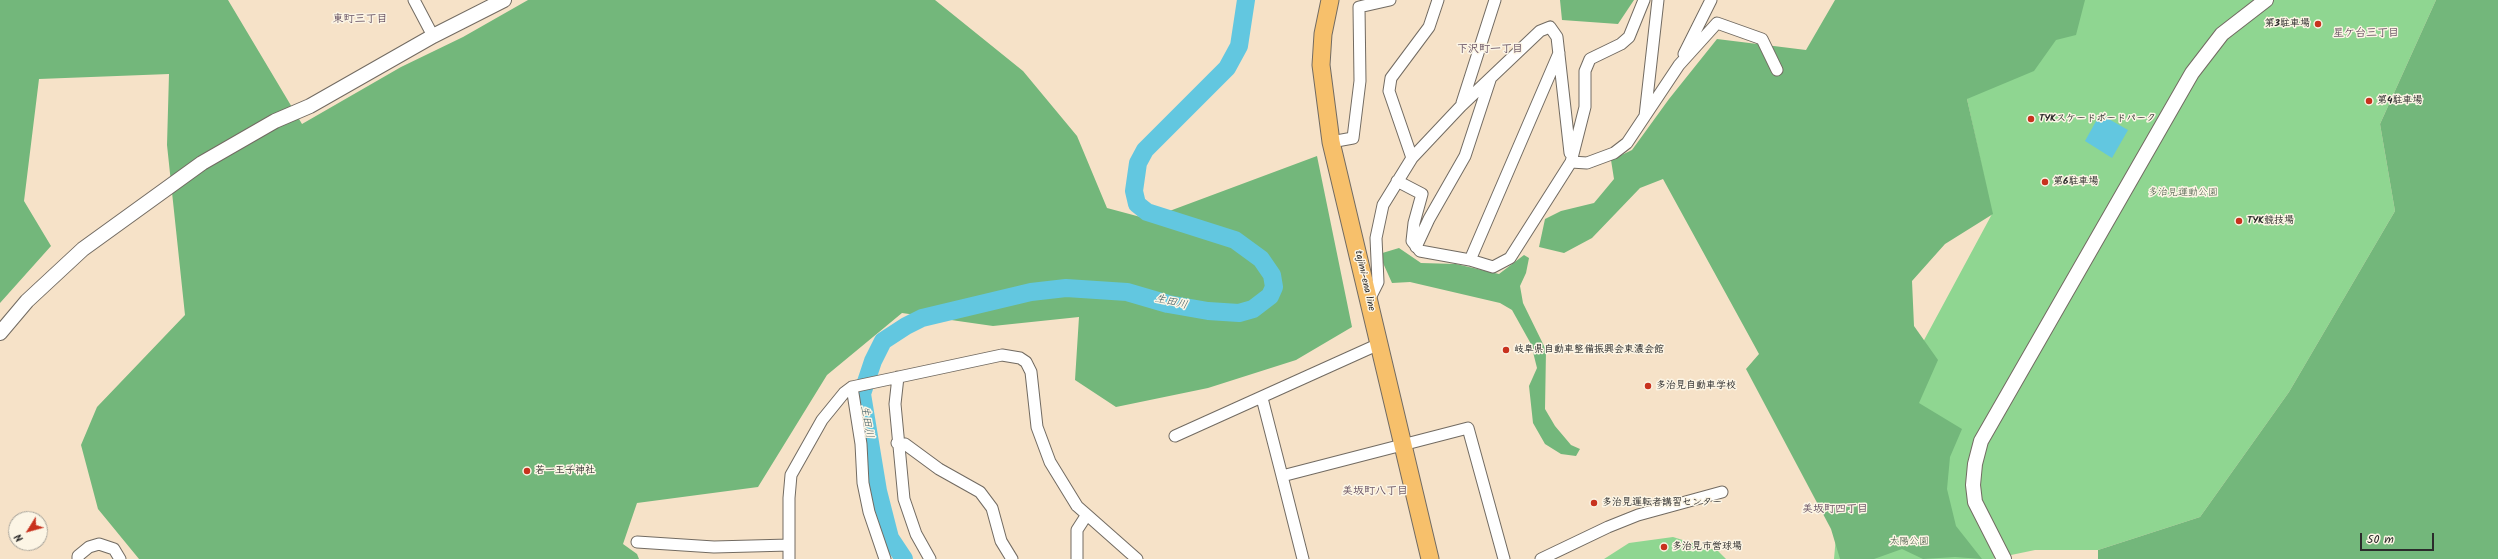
<!DOCTYPE html>
<meta charset="utf-8">
<style>
body{margin:0}
#map{position:relative;width:2498px;height:559px;overflow:hidden;background:#f6e2c8;font-family:Kalam,sans-serif}
canvas{display:block}
.north{position:absolute;left:8px;top:511px;width:40px;height:40px;box-sizing:border-box;background:#fcf5e5;border:1px solid #a8a49b;border-radius:50%;rotate:233deg;font-size:11px;font-weight:700;line-height:16px;text-align:center;color:#2b2b2b}
.north::after{content:'';display:block;margin:auto;width:14px;height:18px;background:#c8321e;clip-path:polygon(50% 0,100% 100%,50% 72%,0 100%)}
.scale{position:absolute;left:2360px;top:533px;width:74px;height:18px;box-sizing:border-box;border:2px solid #2b2b2b;border-top:0;padding-left:5px;font-size:12px;line-height:14px;white-space:nowrap;color:#2b2b2b;-webkit-text-stroke:3px #fcf5e5;paint-order:stroke}
</style>
<div id="map">
<canvas width="2498" height="559"></canvas>
<div class="north">N</div>
<div class="scale">50 m</div>
</div>
<script>
const ctx = document.querySelector('canvas').getContext('2d');
ctx.lineJoin = 'round';
function fill(path, color) { ctx.fillStyle = color; ctx.fill(path, 'evenodd'); }
const shape = rows => new Path2D(rows.map(r => 'M' + r).join(''));
function strokePath(path, color, width, dash) { ctx.strokeStyle = color; ctx.lineWidth = width; ctx.lineCap = dash ? 'butt' : 'round'; ctx.setLineDash(dash || []); ctx.stroke(path); }
function label(font, color, halo, rows, align = 'center') {
  ctx.font = font + ' Kalam,"Klee One",sans-serif'; ctx.lineWidth = 3; ctx.setLineDash([]); ctx.textBaseline = 'middle'; ctx.strokeStyle = halo; ctx.fillStyle = color; for (const [text, x, y, turn = 0] of rows) {
    ctx.save(); ctx.translate(x, y); ctx.rotate((+turn || 0) * Math.PI / 180); ctx.textAlign = isNaN(turn) ? turn : align; if (halo) ctx.strokeText(text, 0, 0); ctx.fillText(text, 0, 0); ctx.restore();
  }
}
fill(shape([
 [2006,0,2436,0,2380,124,2395,211,2289,392,2200,517,2098,550,2035,550,1992,559,1834,559,1842,468,1888,407,1992,214,1967,99],
 [1673,537,1718,551,1726,559,1604,559,1629,543]
]), '#8fd691');
fill(shape([
 [0,0,228,0,302,124,401,67,463,37,528,0,935,0,1023,71,1077,136,1107,208,1148,219,1317,156,1352,327,1296,360,1208,388,1116,407,1075,380,1079,317,993,326,902,313,827,375,758,487,637,503,623,544,637,554,639,559,139,559,98,509,81,445,97,407,185,315,167,145,169,74,39,79,24,201,51,246,0,303],
 [1560,0,1634,0,1618,24,1562,20],
 [1835,0,2085,0,2076,35,2056,40,2034,71,1967,99,1993,214,1945,244,1912,281,1914,326,1938,360,1919,403,1962,429,1950,457,1947,489,1956,526,1982,559,1955,557,1923,559,1902,549,1874,559,1840,559,1831,529,1746,369,1759,354,1663,179,1640,188,1592,238,1564,253,1539,247,1545,219,1561,211,1594,203,1614,179,1611,160,1632,150,1669,99,1717,39,1806,50],
 [2436,0,2498,0,2498,559,2098,559,2098,550,2200,517,2289,392,2395,211,2380,124],
 [1399,248,1421,263,1456,264,1499,274,1524,255,1529,258,1526,273,1520,286,1523,303,1546,350,1545,409,1555,426,1571,445,1580,449,1576,456,1561,454,1545,444,1533,423,1529,386,1537,368,1531,344,1512,310,1500,303,1410,282,1392,283,1379,254]
]), '#73b77b');
fill(shape([
 [2100,114,2128,130,2112,158,2085,141]
]), '#62c7e0');
strokePath(shape([
 [904,559,890,538,878,491,862,394,873,361,883,341,906,326,922,318,1031,292,1066,288,1127,292,1168,304,1208,311,1239,313,1253,309,1270,296,1274,287,1272,275,1261,259,1235,240,1147,212,1137,204,1134,191,1138,163,1145,150,1227,68,1239,46,1246,0]
]), '#62c7e0', 18);
const minor = shape([
 [414,0,433,36],
 [1684,54,1711,0],
 [1462,103,1495,0],
 [1645,116,1658,0],
 [1331,142,1353,138,1360,81,1359,7,1390,0],
 [1412,158,1389,91,1391,78,1429,27,1438,0],
 [1571,162,1587,163,1614,153,1627,143,1679,65,1717,23,1762,39,1777,70],
 [1397,181,1422,194,1414,223,1412,241,1420,251,1470,260,1493,267,1510,258,1571,162,1585,107,1585,71,1590,59,1621,44,1629,37,1644,0],
 [1416,247,1429,219,1465,156,1490,80],
 [1470,260,1559,53],
 [1369,300,1378,282,1376,238,1383,205,1412,158,1461,106,1540,31,1550,27,1557,37,1570,153],
 [898,377,895,404,904,499,916,534,930,559],
 [852,387,861,444,863,483,869,512,885,559],
 [1262,398,1282,476],
 [1175,436,1379,344],
 [897,443,905,444,939,469,980,492,992,508,1001,541,1012,559],
 [637,542,714,547,789,545],
 [78,559,78,556,89,547,99,544,114,549,120,559],
 [789,559,789,498,791,475,822,420,844,393,852,387,1002,355,1020,358,1026,362,1031,372,1037,427,1050,462,1077,506,1137,559],
 [1077,559,1077,530,1086,516],
 [1303,559,1282,476,1468,428,1504,559],
 [1541,559,1608,527,1638,515,1722,492]
]);
const tertiary = shape([
 [0,333,27,301,83,249,202,163,275,121,310,106,433,36,504,0],
 [2004,559,1975,502,1973,485,1975,464,1981,441,2192,73,2222,34,2266,0]
]);
const primary = shape([
 [1330,0,1323,34,1321,65,1331,142,1430,559]
]);
strokePath(minor, '#726b62', 13);
strokePath(tertiary, '#726b62', 16);
strokePath(primary, '#726b62', 19);
strokePath(minor, '#fff', 11);
strokePath(tertiary, '#fff', 14);
strokePath(primary, '#f7c06b', 17);
for (const [x, y, r, color] of [
 [2318,24,4,"#c8321e"],
 [2369,101,4,"#c8321e"],
 [2031,119,4,"#c8321e"],
 [2045,182,4,"#c8321e"],
 [2239,221,4,"#c8321e"],
 [1506,350,4,"#c8321e"],
 [1648,386,4,"#c8321e"],
 [527,471,4,"#c8321e"],
 [1594,503,4,"#c8321e"],
 [1664,547,4,"#c8321e"]
]) { const dot = new Path2D(); dot.arc(x, y, r, 0, 2 * Math.PI); ctx.fillStyle = color; ctx.fill(dot); strokePath(dot, '#fcf5e5', 1.5); }
label('bold 10px', '#2b2b2b', '#fcf5e5', [
 ["第3駐車場",2310,24,"right"],
 ["第4駐車場",2377,101],
 ["TYKスケードボードパーク",2039,119],
 ["第6駐車場",2053,182],
 ["TYK競技場",2247,221],
 ["岐阜県自動車整備振興会東濃会館",1514,350],
 ["多治見自動車学校",1656,386],
 ["若一王子神社",535,471],
 ["多治見運転者講習センター",1602,503],
 ["多治見市営球場",1672,547]
], 'left');
label('10px', '#445644', '#fcf5e5', [
 ["多治見運動公園",2183,193],
 ["太陽公園",1909,542]
]);
label('10px', '#2b2b2b', '#fcf5e5', [
 ["tajimi-ena line",1364,281,77]
]);
label('bold 11px', '#644e60', '#fcf5e5', [
 ["東町三丁目",360,20],
 ["星ケ台三丁目",2366,34],
 ["下沢町一丁目",1490,50],
 ["美坂町八丁目",1375,492],
 ["美坂町四丁目",1835,510]
]);
label('italic 11px', '#3c5a61', '#fcf5e5', [
 ["生田川",1171,303,13],
 ["生田川",866,422,81]
]);
</script>
